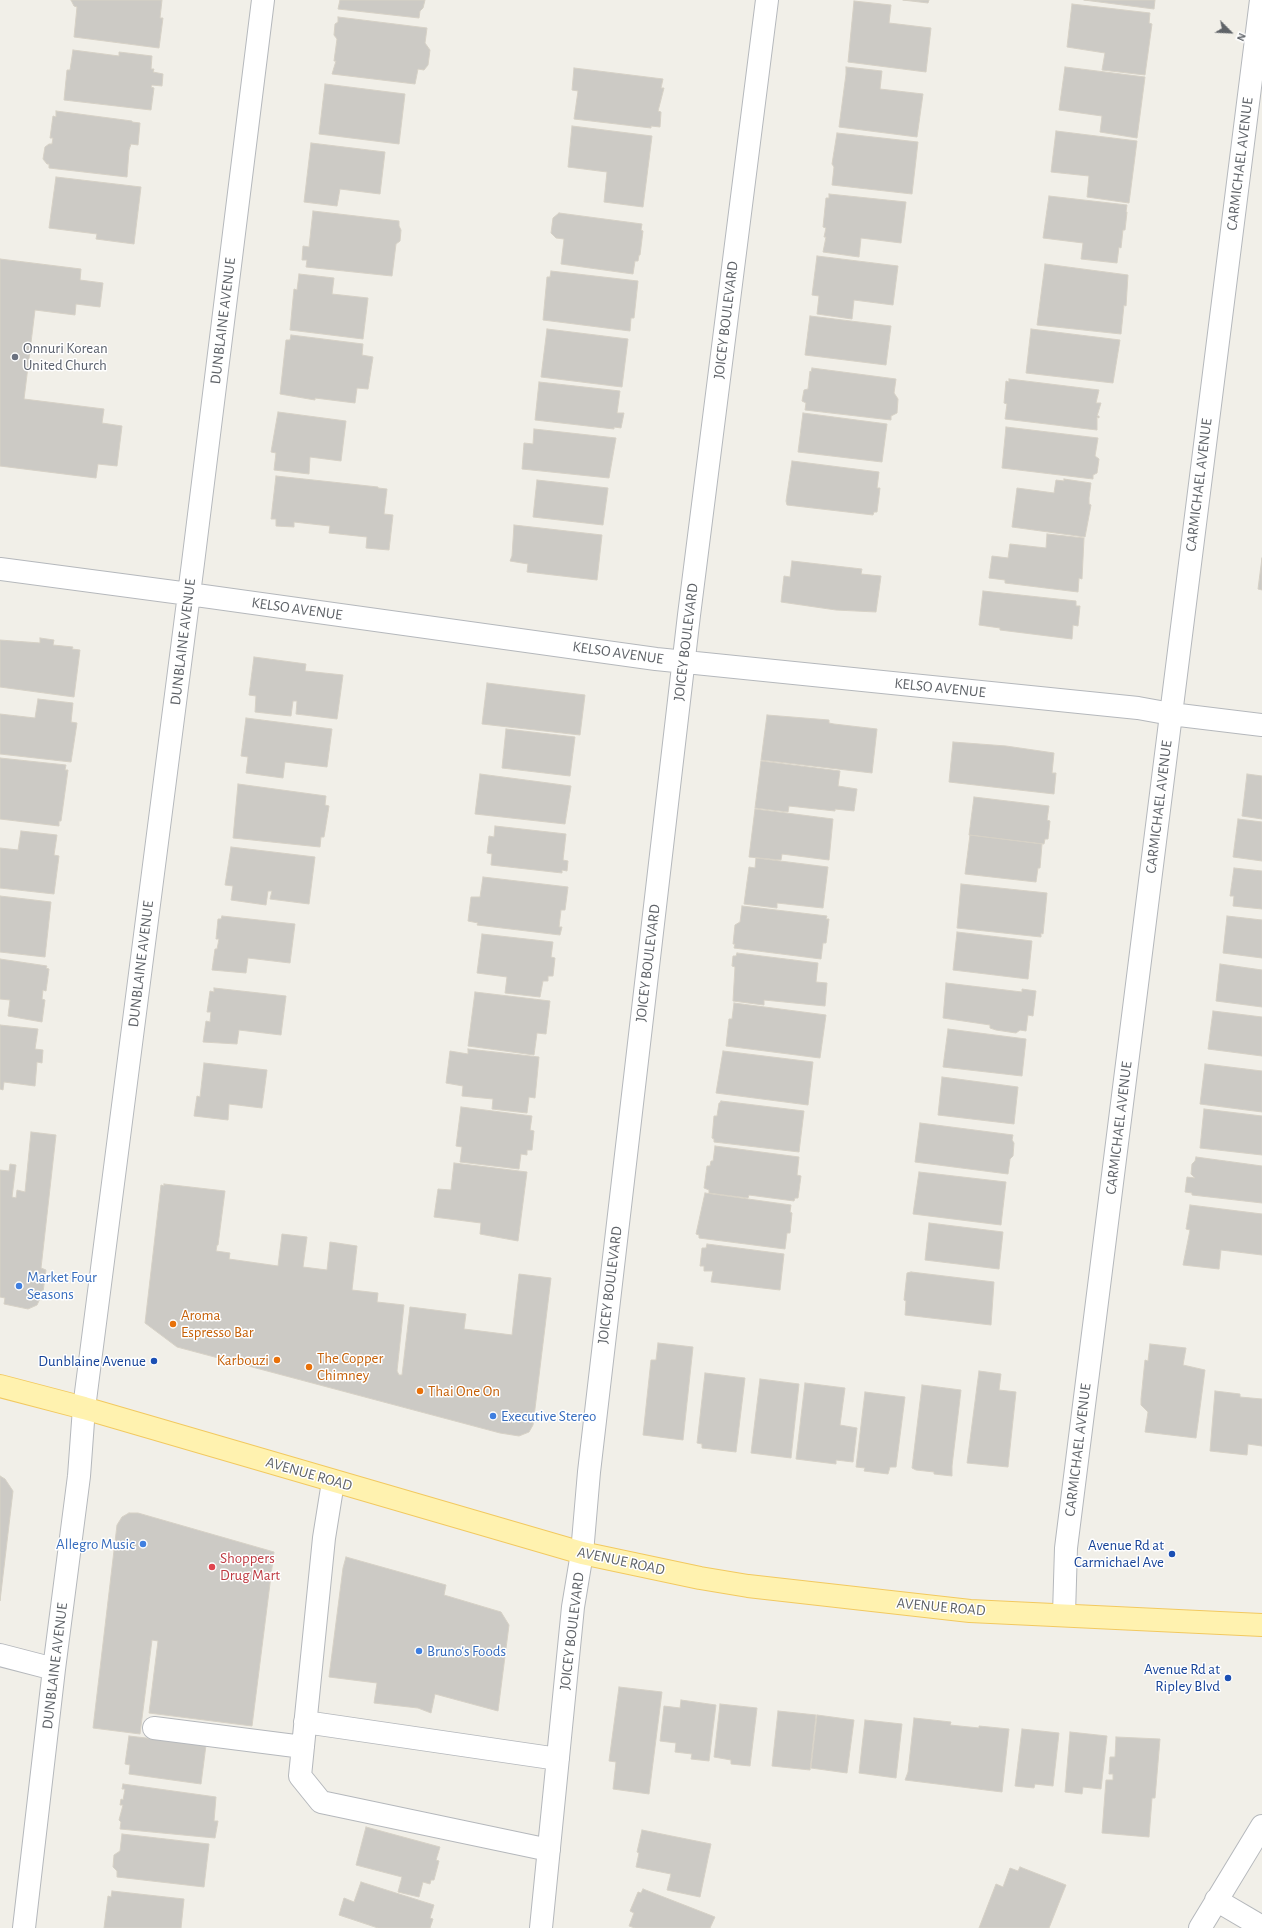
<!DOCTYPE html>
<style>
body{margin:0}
#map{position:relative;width:1262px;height:1928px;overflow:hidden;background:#f1efe8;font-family:"Alegreya Sans",sans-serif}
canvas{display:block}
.north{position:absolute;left:1210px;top:12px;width:40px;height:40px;-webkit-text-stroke:3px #fff;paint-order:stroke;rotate:114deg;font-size:11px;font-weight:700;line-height:16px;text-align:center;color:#5f6368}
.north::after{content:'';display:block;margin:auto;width:14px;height:18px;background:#5f6368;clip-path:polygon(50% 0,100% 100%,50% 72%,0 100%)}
</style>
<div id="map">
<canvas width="1262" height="1928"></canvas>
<div class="north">N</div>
</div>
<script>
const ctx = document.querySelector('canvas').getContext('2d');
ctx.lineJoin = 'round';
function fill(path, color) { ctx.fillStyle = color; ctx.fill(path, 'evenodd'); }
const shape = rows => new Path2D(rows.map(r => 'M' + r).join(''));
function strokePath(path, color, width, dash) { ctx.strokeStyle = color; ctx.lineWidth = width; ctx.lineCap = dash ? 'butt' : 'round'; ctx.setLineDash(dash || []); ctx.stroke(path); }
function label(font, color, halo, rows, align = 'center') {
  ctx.font = font + ' "Alegreya Sans",sans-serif'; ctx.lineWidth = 3; ctx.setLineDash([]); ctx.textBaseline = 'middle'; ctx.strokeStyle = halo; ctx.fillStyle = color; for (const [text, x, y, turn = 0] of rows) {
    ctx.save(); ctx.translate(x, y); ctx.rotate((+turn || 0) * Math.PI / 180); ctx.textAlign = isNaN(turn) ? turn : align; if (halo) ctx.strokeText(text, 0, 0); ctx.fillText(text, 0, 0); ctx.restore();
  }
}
const building = shape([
 [71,0,162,0,160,18,163,18,159,48,74,37,77,7,74,6,71,0],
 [340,0,425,0,423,8,420,11,419,18,338,9,340,0],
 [903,0,929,0,928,3,903,0],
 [1084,0,1155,0,1154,9,1084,0],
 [854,1,891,5,889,23,931,28,926,72,848,62,854,1],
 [1072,4,1150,13,1149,23,1152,24,1145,75,1102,70,1105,53,1067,47,1072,4],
 [338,17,427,28,425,43,430,50,428,65,424,70,418,69,415,84,332,74,336,61,334,61,337,39,334,35,335,24,338,22,338,17],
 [73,50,119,56,119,52,152,56,151,69,154,69,153,72,163,74,162,86,152,85,151,87,154,88,151,110,64,100,67,70,70,70,73,50],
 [846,67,882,71,880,89,923,94,917,137,839,127,846,74,846,67],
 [1065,67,1145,77,1137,138,1100,132,1102,116,1059,110,1065,67],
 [574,68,663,79,661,88,664,88,658,111,661,112,660,127,651,126,651,128,574,119,578,91,572,90,574,68],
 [325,84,405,94,399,144,319,134,325,84],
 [56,111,132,121,132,122,140,123,138,145,131,144,129,150,127,177,49,168,49,164,47,164,43,159,45,147,49,144,52,144,53,138,50,138,53,116,56,117,56,111],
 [572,126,652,136,643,207,604,202,607,172,568,167,572,126],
 [1056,131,1137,141,1129,203,1087,197,1089,176,1051,172,1056,131],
 [837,133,918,142,912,194,832,185,834,167,832,164,837,133],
 [311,143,385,152,380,194,340,189,337,206,304,202,311,143],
 [56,177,141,187,134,244,96,239,97,234,49,228,56,177],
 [829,194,906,202,901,243,861,238,859,257,823,252,826,237,824,237,826,228,823,227,826,198,829,198,829,194],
 [1049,196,1127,205,1126,212,1127,212,1125,230,1123,230,1121,248,1119,247,1117,263,1081,259,1083,243,1043,238,1049,196],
 [313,211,399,221,399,226,401,230,400,241,396,244,392,276,306,267,307,260,302,260,303,246,309,247,313,211],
 [559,213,642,224,641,230,643,231,640,255,639,255,638,261,635,261,633,274,561,264,564,239,556,238,551,233,553,218,559,213],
 [817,256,898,266,893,305,854,300,852,319,817,314,819,296,812,295,817,256],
 [0,259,81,269,80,280,103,283,100,307,76,304,75,315,35,310,24,399,104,409,102,423,122,426,117,466,98,464,96,478,0,466,0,259],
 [1045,264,1128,275,1126,306,1124,305,1121,334,1037,325,1045,264],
 [551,271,638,281,634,318,631,318,630,331,543,320,547,277,550,277,551,271],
 [299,274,334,278,332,294,368,298,363,339,290,330,294,289,297,290,299,274],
 [810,316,891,326,886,365,805,355,810,316],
 [547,329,628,339,622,387,541,377,547,329],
 [1031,329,1120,340,1113,383,1026,373,1031,329],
 [291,335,363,344,362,355,373,357,368,389,357,388,355,403,315,398,315,400,280,394,286,340,290,340,291,335],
 [812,368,896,379,894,393,898,399,897,413,891,416,891,420,805,410,806,403,802,401,804,390,808,389,810,371,811,372,812,368],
 [1009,379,1099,390,1096,403,1101,403,1097,416,1099,416,1099,418,1097,417,1097,430,1005,419,1007,404,1004,403,1006,381,1009,382,1009,379],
 [539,382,620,391,617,413,624,413,621,428,614,427,614,429,535,420,539,382],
 [278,412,346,421,341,461,310,457,309,474,274,470,276,453,271,452,278,412],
 [803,413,887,424,882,462,798,452,803,413],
 [1006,427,1098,438,1095,456,1099,459,1097,473,1093,475,1093,479,1002,468,1006,427],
 [534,429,616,438,609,478,522,469,524,443,533,444,534,429],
 [792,461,879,472,877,488,880,488,877,512,874,512,873,515,787,505,786,501,792,461],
 [276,476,378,487,378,488,387,489,384,514,393,515,389,550,366,548,367,537,329,533,330,526,294,522,294,527,276,526,276,519,271,519,276,476],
 [1064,479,1091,483,1089,498,1089,504,1091,505,1085,537,1012,527,1017,488,1054,493,1056,480,1064,481,1064,479],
 [537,480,608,488,603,525,533,517,537,480],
 [514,525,602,535,597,580,527,572,528,564,510,561,512,556,514,525],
 [1047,534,1084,538,1082,579,1079,578,1078,592,1005,583,1005,580,989,578,992,556,1008,558,1010,544,1046,548,1047,534],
 [1262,558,1262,590,1258,589,1262,558],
 [792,561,862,569,861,574,881,576,876,612,836,610,781,602,784,576,790,577,792,561],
 [983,591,1076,601,1076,606,1080,606,1078,626,1073,625,1072,639,1000,630,1000,628,979,625,983,591],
 [40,638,54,640,53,645,73,647,72,649,80,650,74,697,0,687,0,640,40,643,40,638],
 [254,657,306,664,305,671,343,675,337,719,296,714,297,701,293,701,291,716,255,712,256,696,249,695,254,657],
 [487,683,585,695,580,735,482,724,487,683],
 [38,699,73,703,71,722,77,723,71,762,0,754,0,714,35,718,38,699],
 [767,715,829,720,829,723,834,724,877,729,872,773,761,760,767,715],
 [246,718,332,729,327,767,285,762,283,778,246,773,248,757,241,756,246,718],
 [506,729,575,737,570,776,502,768,506,729],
 [953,742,1006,746,1054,753,1052,773,1056,773,1054,794,949,782,953,742],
 [0,758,66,765,65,770,68,770,61,821,59,821,59,826,0,819,0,758],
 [761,761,840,771,838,786,857,789,854,811,835,809,835,811,789,806,788,812,755,808,761,761],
 [480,774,571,786,565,824,475,814,480,774],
 [1247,774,1262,776,1262,819,1242,816,1247,774],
 [238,784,326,796,325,805,329,806,324,837,321,837,320,847,233,838,238,784],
 [974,797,1049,806,1047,820,1050,821,1048,839,1045,839,1044,844,969,835,974,797],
 [755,809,833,819,829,860,782,854,781,860,749,857,755,809],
 [1238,819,1262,822,1262,861,1233,857,1238,819],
 [495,826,566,834,563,860,568,861,567,871,562,870,562,873,491,865,492,854,487,853,489,836,494,837,495,826],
 [21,831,57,835,54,855,59,856,54,894,0,888,0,848,18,850,21,831],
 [970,835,1042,844,1040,868,1038,868,1036,882,965,874,970,835],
 [231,847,315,857,309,904,270,899,272,891,268,891,266,905,231,900,233,886,225,885,231,847],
 [756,858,828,867,823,908,777,903,777,908,744,904,749,867,755,868,756,858],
 [1234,868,1262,871,1262,909,1233,906,1234,896,1230,896,1234,868],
 [483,877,568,887,565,910,561,910,559,927,562,927,560,935,477,925,478,923,468,921,471,897,480,897,483,877],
 [961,884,1047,893,1043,934,1041,933,1041,937,957,928,961,884],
 [0,896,51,902,45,957,0,952,0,896],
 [742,906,827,916,826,919,829,919,826,943,823,943,821,959,734,948,735,944,733,944,735,925,740,922,742,906],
 [222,916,295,924,290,963,248,958,246,973,212,970,215,949,217,949,219,939,216,939,218,919,221,919,222,916],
 [1227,916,1262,920,1262,958,1223,953,1227,916],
 [957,932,1032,941,1028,979,953,970,957,932],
 [482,934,553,942,551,957,555,958,553,976,548,976,548,981,543,981,540,997,505,993,507,977,477,973,482,934],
 [737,953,818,963,816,982,827,983,825,1006,764,1000,764,1005,733,1001,735,967,732,966,733,956,736,956,737,953],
 [0,959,47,966,46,968,49,969,46,991,43,990,42,999,45,1000,42,1022,8,1016,10,1000,0,999,0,959],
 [1220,964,1262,970,1262,1007,1216,1001,1220,964],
 [946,983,1022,992,1022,989,1036,991,1033,1016,1028,1015,1026,1031,1020,1030,1016,1033,996,1030,990,1028,990,1025,943,1018,946,983],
 [214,988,286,996,281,1035,239,1030,237,1044,203,1042,206,1021,210,1022,211,1012,207,1012,210,991,214,992,214,988],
 [475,992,550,1001,546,1034,537,1033,534,1055,468,1046,475,992],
 [734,1003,826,1015,820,1058,726,1046,729,1019,732,1019,734,1003],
 [1213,1011,1262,1017,1262,1056,1208,1049,1213,1011],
 [0,1025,38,1029,35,1049,43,1050,42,1063,37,1062,35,1086,4,1082,3,1090,0,1089,0,1025],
 [948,1029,1026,1039,1022,1076,943,1067,948,1029],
 [468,1049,539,1057,535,1098,529,1097,527,1113,492,1109,493,1099,462,1096,463,1086,446,1083,450,1051,468,1054,468,1049],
 [723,1051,813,1062,808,1105,716,1093,723,1051],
 [204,1063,267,1070,262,1108,229,1104,228,1120,194,1116,197,1096,200,1097,204,1063],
 [1205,1064,1262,1071,1262,1112,1200,1104,1205,1064],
 [942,1077,1018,1087,1014,1124,938,1115,942,1077],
 [721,1101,804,1111,799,1152,714,1142,714,1139,712,1138,714,1116,717,1116,719,1103,720,1103,721,1101],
 [461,1107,532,1116,530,1130,534,1131,532,1150,527,1150,527,1155,521,1154,519,1169,460,1162,462,1147,456,1146,461,1107],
 [1204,1109,1262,1116,1262,1155,1200,1148,1204,1109],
 [920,1123,1013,1135,1012,1140,1014,1143,1013,1156,1010,1159,1008,1174,915,1162,920,1123],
 [31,1132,56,1135,41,1268,46,1270,43,1292,37,1305,28,1309,4,1304,5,1298,0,1297,0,1170,9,1171,10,1164,16,1165,12,1197,16,1198,17,1190,25,1192,31,1132],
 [715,1146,799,1157,797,1175,801,1176,798,1198,795,1198,794,1201,749,1195,748,1198,709,1193,709,1190,704,1188,707,1166,710,1166,711,1161,713,1161,715,1146],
 [1196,1157,1262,1166,1262,1203,1192,1195,1192,1193,1185,1192,1187,1177,1195,1178,1191,1174,1192,1164,1195,1161,1196,1157],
 [454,1163,527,1172,518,1241,480,1234,481,1223,434,1217,438,1189,451,1190,454,1163],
 [919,1172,1006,1182,1001,1225,913,1214,919,1172],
 [164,1184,225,1191,218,1245,217,1245,216,1251,230,1253,229,1259,278,1266,282,1234,307,1237,303,1267,327,1270,330,1242,357,1246,352,1290,378,1293,377,1302,404,1305,397,1371,399,1375,402,1375,410,1307,466,1314,464,1329,512,1335,519,1274,551,1278,533,1425,529,1432,519,1436,500,1433,177,1347,145,1323,161,1185,164,1186,164,1184],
 [705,1193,791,1205,790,1212,792,1213,790,1233,787,1233,785,1249,699,1238,699,1235,696,1234,705,1193],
 [1190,1205,1262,1214,1262,1255,1221,1250,1219,1269,1183,1265,1190,1230,1186,1229,1190,1205],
 [929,1223,1003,1232,999,1269,925,1260,929,1223],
 [707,1244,784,1254,780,1290,711,1282,713,1271,704,1271,704,1266,700,1266,702,1248,706,1248,707,1244],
 [911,1272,994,1282,991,1325,905,1315,906,1301,904,1300,907,1273,911,1272],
 [658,1343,693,1347,683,1440,643,1435,651,1360,656,1360,658,1343],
 [1150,1344,1186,1348,1183,1365,1205,1370,1196,1438,1145,1432,1148,1412,1141,1405,1141,1399,1145,1360,1148,1361,1150,1344],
 [979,1371,1001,1374,999,1390,1016,1392,1008,1467,967,1463,979,1371],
 [705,1373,745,1378,736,1452,702,1448,702,1444,697,1443,705,1373],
 [760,1379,799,1384,791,1458,751,1453,760,1379],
 [805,1383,845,1388,840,1425,857,1428,853,1462,836,1460,836,1464,796,1459,805,1383],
 [922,1385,961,1390,952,1466,952,1476,934,1474,934,1472,916,1470,912,1468,922,1385],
 [1215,1391,1240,1394,1240,1397,1262,1399,1262,1446,1248,1444,1247,1455,1210,1451,1215,1391],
 [865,1392,905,1397,896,1467,890,1467,888,1474,864,1471,865,1468,856,1467,865,1392],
 [0,1476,5,1479,13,1491,0,1601,0,1476],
 [129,1513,138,1513,274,1552,252,1726,149,1713,158,1641,152,1640,140,1734,93,1728,117,1525,122,1517,129,1513],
 [346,1557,446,1585,444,1595,501,1612,509,1625,498,1711,435,1694,431,1713,418,1708,374,1703,377,1683,329,1677,343,1568,346,1557],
 [619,1687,662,1692,649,1794,613,1789,616,1762,609,1761,619,1687],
 [681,1700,716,1705,709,1761,691,1759,692,1754,675,1752,676,1743,660,1741,664,1706,680,1708,681,1700],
 [720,1704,757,1708,750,1766,731,1764,731,1760,714,1757,720,1704],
 [778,1711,816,1715,810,1770,772,1766,778,1711],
 [817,1715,854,1720,847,1773,811,1768,817,1715],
 [914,1718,951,1722,950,1725,979,1728,979,1726,1009,1729,1002,1792,905,1780,908,1772,914,1718],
 [865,1720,902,1724,896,1778,859,1773,865,1720],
 [1022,1729,1059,1733,1053,1786,1035,1784,1034,1788,1015,1786,1022,1729],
 [1070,1732,1107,1736,1101,1789,1083,1787,1082,1794,1065,1792,1070,1732],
 [129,1736,206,1745,201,1784,129,1774,130,1765,125,1764,129,1736],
 [1116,1737,1160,1739,1155,1798,1152,1798,1149,1837,1102,1833,1106,1780,1113,1780,1113,1774,1109,1774,1110,1757,1115,1757,1116,1737],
 [123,1784,216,1797,214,1821,218,1821,215,1838,120,1829,121,1822,119,1820,123,1805,120,1805,121,1799,123,1800,125,1789,122,1789,123,1784],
 [366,1827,440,1847,436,1860,439,1861,434,1880,431,1880,430,1884,423,1882,419,1897,398,1892,402,1877,356,1865,366,1827],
 [642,1830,711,1844,700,1897,667,1890,671,1874,636,1867,639,1853,637,1852,642,1830],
 [122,1834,209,1844,204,1887,117,1877,117,1871,113,1867,114,1855,120,1851,122,1834],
 [1020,1867,1066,1885,1049,1928,979,1928,996,1884,1003,1887,1010,1868,1018,1871,1020,1867],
 [361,1882,434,1905,430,1918,433,1919,430,1928,378,1928,339,1915,344,1898,354,1902,361,1882],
 [643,1889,715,1917,710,1928,635,1928,629,1926,634,1913,630,1911,638,1892,641,1893,643,1889],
 [112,1891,184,1899,181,1928,104,1928,108,1896,111,1897,112,1891]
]);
fill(building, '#cccac5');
strokePath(building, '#d6d1c6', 1);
const minor = shape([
 [0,569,189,594,656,659,1138,708,1171,714,1262,725],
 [333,1482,324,1538,300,1776,321,1802,549,1850],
 [1064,1614,1066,1548,1261,0],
 [0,1655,54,1669],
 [305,1722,558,1759],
 [154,1728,303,1747],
 [1216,1900,1262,1927],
 [24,1928,54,1669,79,1476,84,1408,193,563,263,0],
 [541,1928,573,1607,582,1553,589,1472,689,615,767,0],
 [1200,1928,1262,1826]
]);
const major = shape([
 [0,1386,84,1408,582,1553,700,1578,748,1586,970,1611,1262,1625]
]);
strokePath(minor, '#b5b8bc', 24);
strokePath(major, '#f2c960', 24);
strokePath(minor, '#fff', 22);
strokePath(major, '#fff2af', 22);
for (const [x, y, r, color] of [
 [15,357,4,"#6b7280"],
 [19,1286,4,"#3f7fe0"],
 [173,1324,4,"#e8710a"],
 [277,1360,4,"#e8710a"],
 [154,1361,4,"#1a4fb4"],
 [309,1367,4,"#e8710a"],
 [420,1391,4,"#e8710a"],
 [493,1416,4,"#3f7fe0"],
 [143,1544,4,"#3f7fe0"],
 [1172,1554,4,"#1a4fb4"],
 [212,1567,4,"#e0444e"],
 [419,1651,4,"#3f7fe0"],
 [1228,1678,4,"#1a4fb4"]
]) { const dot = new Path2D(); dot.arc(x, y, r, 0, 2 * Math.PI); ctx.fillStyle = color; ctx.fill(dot); strokePath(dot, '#fff', 1.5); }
label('15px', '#5f6368', '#fff', [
 ["CARMICHAEL AVENUE",1240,164,-83],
 ["JOICEY BOULEVARD",726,320,-83],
 ["DUNBLAINE AVENUE",223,321,-83],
 ["CARMICHAEL AVENUE",1199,485,-83],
 ["KELSO AVENUE",297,609,8],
 ["DUNBLAINE AVENUE",183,642,-83],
 ["JOICEY BOULEVARD",686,642,-83],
 ["KELSO AVENUE",618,653,8],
 ["KELSO AVENUE",940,688,6],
 ["CARMICHAEL AVENUE",1159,807,-83],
 ["JOICEY BOULEVARD",648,963,-83],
 ["DUNBLAINE AVENUE",141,964,-83],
 ["CARMICHAEL AVENUE",1119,1128,-83],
 ["JOICEY BOULEVARD",610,1285,-83],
 ["CARMICHAEL AVENUE",1078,1450,-83],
 ["AVENUE ROAD",309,1474,16],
 ["AVENUE ROAD",621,1561,12],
 ["AVENUE ROAD",941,1607,5],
 ["JOICEY BOULEVARD",572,1631,-83],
 ["DUNBLAINE AVENUE",55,1666,-83]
]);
label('15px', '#5b616d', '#fff', [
 ["Onnuri Korean",23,348],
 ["United Church",23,365]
], 'left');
label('15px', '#366cbe', '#fff', [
 ["Market Four",27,1277],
 ["Seasons",27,1294],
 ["Executive Stereo",501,1416],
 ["Allegro Music",135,1544,"right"],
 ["Bruno's Foods",427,1651]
], 'left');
label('15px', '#c56008', '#fff', [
 ["Aroma",181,1315],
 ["Espresso Bar",181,1332],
 ["The Copper",317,1358],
 ["Chimney",317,1375],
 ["Karbouzi",269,1360,"right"],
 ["Thai One On",428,1391]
], 'left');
label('15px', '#164399', '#fff', [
 ["Dunblaine Avenue",146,1361],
 ["Avenue Rd at",1164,1545],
 ["Carmichael Ave",1164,1562],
 ["Avenue Rd at",1220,1669],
 ["Ripley Blvd",1220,1686]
], 'right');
label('15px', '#be3a42', '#fff', [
 ["Shoppers",220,1558],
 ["Drug Mart",220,1575]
], 'left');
</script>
